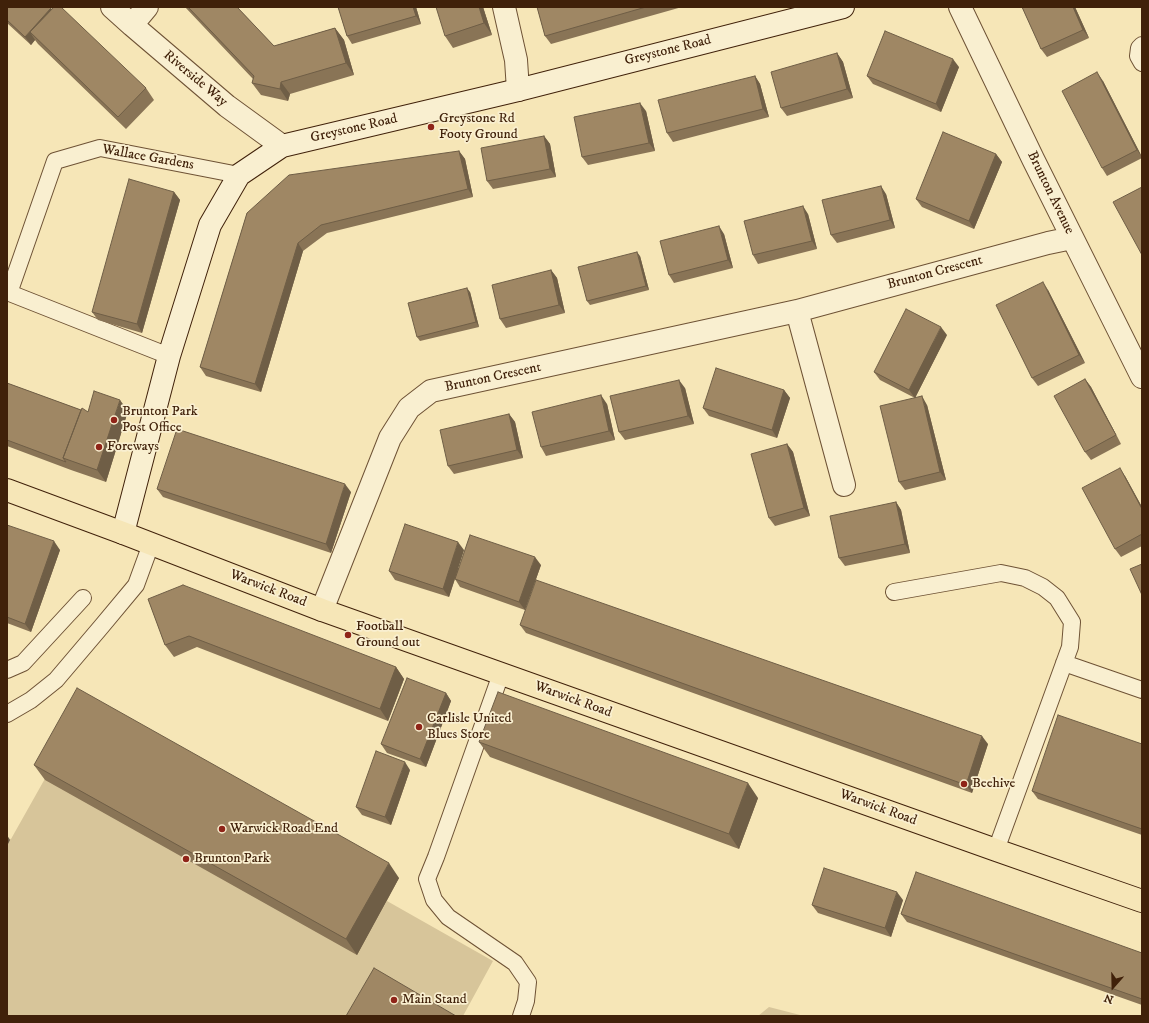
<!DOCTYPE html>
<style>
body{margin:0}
#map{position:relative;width:1149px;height:1023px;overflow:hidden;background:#f6e6b7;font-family:"IM FELL DW Pica",serif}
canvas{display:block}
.frame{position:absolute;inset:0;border:8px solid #40210a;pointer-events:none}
.north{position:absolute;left:1093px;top:967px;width:40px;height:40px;-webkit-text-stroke:3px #f9efd0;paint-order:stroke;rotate:200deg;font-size:11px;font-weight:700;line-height:16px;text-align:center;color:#40210a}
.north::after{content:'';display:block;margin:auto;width:14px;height:18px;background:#40210a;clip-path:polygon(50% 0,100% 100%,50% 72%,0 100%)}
</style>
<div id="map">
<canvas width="1149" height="1023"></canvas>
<div class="frame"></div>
<div class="north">N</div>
</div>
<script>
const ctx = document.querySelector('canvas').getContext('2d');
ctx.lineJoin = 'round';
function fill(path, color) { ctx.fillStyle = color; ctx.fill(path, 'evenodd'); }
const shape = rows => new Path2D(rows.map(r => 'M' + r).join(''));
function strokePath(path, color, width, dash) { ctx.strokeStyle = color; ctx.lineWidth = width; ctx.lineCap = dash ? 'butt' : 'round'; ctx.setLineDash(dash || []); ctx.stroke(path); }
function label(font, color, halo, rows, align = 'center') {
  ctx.font = font + ' "IM FELL DW Pica",serif'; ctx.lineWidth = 3.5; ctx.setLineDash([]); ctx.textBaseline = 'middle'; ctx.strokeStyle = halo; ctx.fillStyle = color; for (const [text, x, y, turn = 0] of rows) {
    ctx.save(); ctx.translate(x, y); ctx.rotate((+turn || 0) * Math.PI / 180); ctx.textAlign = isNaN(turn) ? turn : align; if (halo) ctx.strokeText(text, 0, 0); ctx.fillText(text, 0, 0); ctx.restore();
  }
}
fill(shape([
 [87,704,399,878,387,901,493,961,463,1016,7,1016,7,838,11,839],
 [769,1007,804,1016,758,1016]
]), '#d7c59a');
const lane = shape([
 [1142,45,1139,48,1138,56,1142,63],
 [7,292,169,356],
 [9,293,55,161,100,148,239,175],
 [894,592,1001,573,1025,578,1043,587,1057,598,1072,622,1070,647,996,850],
 [1064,663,1142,690],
 [7,670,23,663,83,598],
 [501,674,436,857,427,879,434,900,448,917,515,963,528,982,526,1001,521,1016],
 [7,714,31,700,56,680,101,627,136,585,151,544]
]);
const street = shape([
 [112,7,132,25,227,106,282,146],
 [504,7,516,60,518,90],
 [960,7,1033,159,1142,377],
 [132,25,147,7],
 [797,311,844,485],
 [322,610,390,438,409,408,431,391,797,311,1048,243,1072,238]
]);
const secondary = shape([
 [123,533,169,356,210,225,239,175,282,146,518,90,843,7]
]);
const primary = shape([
 [7,490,123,533,322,610,996,850,1142,901]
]);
strokePath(lane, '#6e5235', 18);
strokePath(street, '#6e5235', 24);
strokePath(secondary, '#40210a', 24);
strokePath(primary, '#40210a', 24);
strokePath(lane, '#f9efd0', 16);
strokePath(street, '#f9efd0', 22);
strokePath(secondary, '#f9efd0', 22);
strokePath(primary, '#f6e6b7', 22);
fill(shape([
 [7,7,52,9,146,88,154,100,126,129,38,44,35,40,31,45,7,23],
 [185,7,237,7,274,46,335,28,344,40,354,75,290,94,288,101,261,95,252,83,253,79],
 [338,7,416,7,421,24,352,44,347,36],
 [483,7,492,35,453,48,445,36],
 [537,7,682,7,551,44,545,36],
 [1022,7,1075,7,1089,38,1047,57,1041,49],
 [837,53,843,62,853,98,787,116,781,108],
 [959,67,941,112,873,84,867,76],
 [755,76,760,84,769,117,673,142,667,133],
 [1103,81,1142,157,1142,158,1107,176,1102,168],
 [646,111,655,151,588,165,582,157],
 [544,136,550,144,556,177,493,189,487,181],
 [459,151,465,159,473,197,327,233,303,251,261,392,206,376,200,367,247,213],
 [996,154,1002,162,974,229,922,207,916,199],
 [174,192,180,200,142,333,98,320,92,312],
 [886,194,895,228,837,243,831,235],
 [808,214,817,249,758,264,753,255],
 [724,234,733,268,674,283,669,275],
 [640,256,649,290,590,305,587,301],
 [551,270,557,278,565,313,506,328,500,319],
 [1048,290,1085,363,1038,386,1032,378],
 [470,292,479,327,420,341,417,337],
 [947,335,915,398,880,380,874,372],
 [1085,379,1091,387,1121,444,1091,460,1085,452],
 [7,383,81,410,88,412,128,411,106,482,71,470,7,446],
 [685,388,694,424,625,440,619,432],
 [784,390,790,398,777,438,709,416,703,408],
 [607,404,615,440,546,456,541,447],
 [927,405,946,480,905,490,899,482],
 [509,414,515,422,523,458,454,474,448,466],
 [787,444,793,452,810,516,775,526,769,518],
 [1125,476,1142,507,1142,546,1121,557,1115,549],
 [157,489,351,492,331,553,163,497],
 [896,502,901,510,910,553,845,566,839,558],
 [7,525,60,550,31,632,7,623],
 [464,550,458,568,541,565,525,610,460,587,455,579,449,597,395,580,389,571],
 [148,599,396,667,404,679,388,721,197,647,174,657,165,645],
 [520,625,988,744,972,793,526,633],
 [446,693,451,701,426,767,387,753,381,744],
 [479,742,758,798,739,849,490,757],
 [1142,744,1142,835,1038,799,1032,791],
 [34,765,399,878,357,955,45,780],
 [410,770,391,825,362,815,356,807],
 [903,900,891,937,818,913,812,905],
 [901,914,1142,953,1142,1005,907,922]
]), '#897456');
fill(shape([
 [413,7,416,7,421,24,416,16],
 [479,7,483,7,492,35,484,23],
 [1073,7,1075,7,1089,38,1083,30],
 [51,8,57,17,30,32,35,40,31,45,25,37],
 [335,28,344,40,354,75,346,63],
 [837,53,843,62,853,98,847,89],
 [953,59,959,67,941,112,936,104],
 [1097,72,1103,81,1142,157,1137,150],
 [755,76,760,84,769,117,763,109],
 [281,82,290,94,288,101,280,89],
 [640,103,646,111,655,151,649,143],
 [544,136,550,144,556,177,550,169],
 [459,151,465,159,473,197,468,189],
 [996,154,1002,162,974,229,969,221],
 [881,186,886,194,895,228,890,220],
 [174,192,180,200,142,333,137,324],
 [803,206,808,214,817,249,812,241],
 [719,226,724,234,733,268,728,260],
 [298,243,303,251,261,392,255,384],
 [637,252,640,256,649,290,646,286],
 [551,270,557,278,565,313,559,305],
 [1043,282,1048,290,1085,363,1079,355],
 [467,288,470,292,479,327,476,322],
 [941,327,947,335,915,398,909,390],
 [1085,379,1091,387,1121,444,1116,435],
 [679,380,685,388,694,424,688,416],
 [784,390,790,398,777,438,772,430],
 [601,395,607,404,615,440,609,431],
 [922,396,927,405,946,480,940,472],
 [120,400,128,411,106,482,97,470],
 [509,414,515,422,523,458,517,450],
 [787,444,793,452,810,516,804,508],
 [1120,468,1125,476,1142,507,1142,509],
 [345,484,351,492,331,553,326,544],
 [896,502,901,510,910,553,905,544],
 [54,541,60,550,31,632,25,624],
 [458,542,464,550,449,597,443,589],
 [535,557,541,565,525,610,519,602],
 [396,667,404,679,388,721,380,709],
 [446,693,451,701,426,767,420,759],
 [982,736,988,744,972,793,966,785],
 [405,762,410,770,391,825,385,817],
 [748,783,758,798,739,849,729,834],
 [7,835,10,840,7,846],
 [389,863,399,878,357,955,346,939],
 [897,892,903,900,891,937,885,928]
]), '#6f5e46');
const building = shape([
 [7,7,50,7,51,8,25,37,7,20,7,7],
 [54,7,61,7,146,88,118,117,30,32,54,7],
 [188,7,237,7,274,46,335,28,346,63,281,82,280,89,252,83,254,76,188,7],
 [338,7,413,7,416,16,347,36,338,7],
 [436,7,479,7,484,23,445,36,436,7],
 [537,7,646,7,545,36,537,7],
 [1022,7,1073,7,1083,30,1041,49,1022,7],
 [885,31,953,59,936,104,867,76,885,31],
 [837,53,847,89,781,108,771,72,837,53],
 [1097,72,1137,150,1102,168,1062,91,1097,72],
 [755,76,763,109,667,133,658,100,755,76],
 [640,103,649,143,582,157,574,117,640,103],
 [943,132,996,154,969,221,916,199,943,132],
 [544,136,550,169,487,181,481,148,544,136],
 [459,151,468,189,321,225,298,243,255,384,200,367,247,213,289,175,459,151],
 [129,179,174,192,137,324,92,312,129,179],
 [881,186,890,220,831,235,822,200,881,186],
 [1142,187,1142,255,1113,202,1142,187],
 [803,206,812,241,753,255,744,221,803,206],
 [719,226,728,260,669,275,660,241,719,226],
 [637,252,646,286,587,301,578,267,637,252],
 [551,270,559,305,500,319,492,285,551,270],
 [1043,282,1079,355,1032,378,996,305,1043,282],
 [467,288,476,322,417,337,408,303,467,288],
 [906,309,941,327,909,390,874,372,906,309],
 [716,368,784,390,772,430,703,408,716,368],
 [1085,379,1116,435,1085,452,1054,396,1085,379],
 [679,380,688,416,619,432,610,396,679,380],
 [7,383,81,410,63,458,66,462,7,440,7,383],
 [94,391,120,400,97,470,63,458,82,408,88,412,94,391],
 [601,395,609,431,541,447,532,412,601,395],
 [922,396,940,472,899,482,880,406,922,396],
 [509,414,517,450,448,466,440,430,509,414],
 [177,429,345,484,326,544,157,489,177,429],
 [787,444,804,508,769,518,751,454,787,444],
 [1120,468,1142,509,1142,534,1115,549,1082,488,1120,468],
 [896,502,905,544,839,558,830,516,896,502],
 [405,524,458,542,443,589,389,571,405,524],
 [7,525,54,541,25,624,7,617,7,525],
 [470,535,535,557,519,602,455,579,470,535],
 [1142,564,1142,595,1130,569,1142,564],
 [536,580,982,736,966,785,520,625,536,580],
 [183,585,396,667,380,709,189,636,165,645,148,599,183,585],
 [407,678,446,693,420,759,381,744,407,678],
 [77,688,389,863,346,939,34,765,77,688],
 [498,692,748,783,729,834,479,742,498,692],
 [1058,715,1142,744,1142,829,1032,791,1058,715],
 [376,751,405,762,385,817,356,807,376,751],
 [824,868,897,892,885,928,812,905,824,868],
 [916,872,1142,953,1142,999,901,914,916,872],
 [374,968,456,1016,346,1016,374,968]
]);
fill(building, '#9f8764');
strokePath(building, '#6f5e46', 1);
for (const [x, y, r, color] of [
 [431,127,4,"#8f2418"],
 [114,420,4,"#8f2418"],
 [99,447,4,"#8f2418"],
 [348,635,4,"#8f2418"],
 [419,727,4,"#8f2418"],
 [964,784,4,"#8f2418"],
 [222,829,4,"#8f2418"],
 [186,859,4,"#8f2418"],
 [394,1000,4,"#8f2418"]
]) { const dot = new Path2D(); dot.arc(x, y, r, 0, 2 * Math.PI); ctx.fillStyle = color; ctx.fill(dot); strokePath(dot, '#f9efd0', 1.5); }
label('14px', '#40210a', '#f9efd0', [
 ["Greystone Road",668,51,-14],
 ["Riverside Way",195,79,40],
 ["Greystone Road",354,129,-13],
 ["Wallace Gardens",148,158,10],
 ["Brunton Avenue",1050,193,64],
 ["Brunton Crescent",935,273,-15],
 ["Brunton Crescent",493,378,-12],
 ["Warwick Road",268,589,21],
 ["Warwick Road",573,700,20],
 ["Warwick Road",878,808,20]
]);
label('14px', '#40210a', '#f9efd0', [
 ["Greystone Rd",439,119],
 ["Footy Ground",439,135],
 ["Brunton Park",122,412],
 ["Post Office",122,428],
 ["Foreways",107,447],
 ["Football",356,627],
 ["Ground out",356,643],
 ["Carlisle United",427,719],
 ["Blues Store",427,735],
 ["Beehive",972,784],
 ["Warwick Road End",230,829],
 ["Brunton Park",194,859],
 ["Main Stand",402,1000]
], 'left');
</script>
